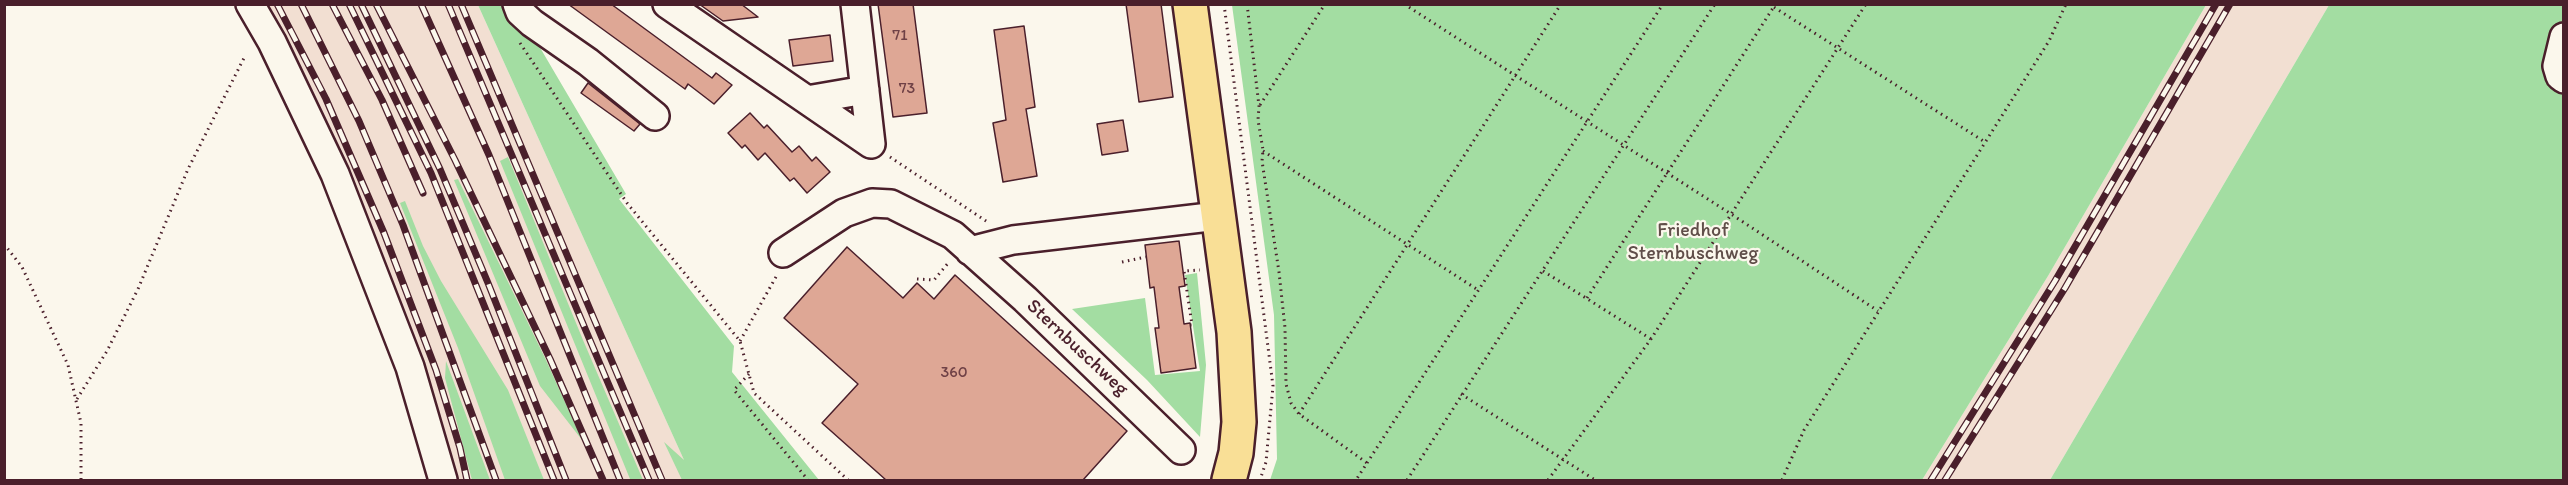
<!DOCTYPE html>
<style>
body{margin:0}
#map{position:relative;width:2568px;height:485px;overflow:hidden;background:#fbf7ec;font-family:Itim,sans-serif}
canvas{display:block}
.frame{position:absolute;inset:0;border:6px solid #4a1f2b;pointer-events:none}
</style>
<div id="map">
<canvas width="2568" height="485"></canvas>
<div class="frame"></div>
</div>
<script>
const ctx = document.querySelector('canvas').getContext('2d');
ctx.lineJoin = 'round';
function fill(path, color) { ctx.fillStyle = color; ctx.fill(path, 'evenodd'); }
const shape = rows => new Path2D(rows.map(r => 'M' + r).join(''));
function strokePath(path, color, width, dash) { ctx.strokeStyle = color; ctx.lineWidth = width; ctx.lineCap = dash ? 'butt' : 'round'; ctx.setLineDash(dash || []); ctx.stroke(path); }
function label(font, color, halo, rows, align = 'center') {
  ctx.font = font + ' Itim,sans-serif'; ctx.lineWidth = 4.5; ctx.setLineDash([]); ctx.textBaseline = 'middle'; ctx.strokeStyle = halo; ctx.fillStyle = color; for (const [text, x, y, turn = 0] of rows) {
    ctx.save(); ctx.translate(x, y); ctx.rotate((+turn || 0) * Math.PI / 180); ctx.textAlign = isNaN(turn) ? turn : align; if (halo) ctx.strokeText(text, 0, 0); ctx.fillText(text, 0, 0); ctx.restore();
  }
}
fill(shape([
 [233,5,478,5,685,462,705,480,427,480,395,365,343,232,278,79],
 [2206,5,2329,5,2050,480,1922,480,2048,276]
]), '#f2dfd2');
fill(shape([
 [478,5,515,5,626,194,619,199,734,346,732,372,819,480,682,480,664,442,684,460],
 [1232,5,1232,4,2206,5,2048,276,1922,480,1270,480,1277,459,1274,315],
 [2329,5,2563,5,2563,480,2050,480],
 [508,157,583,340,643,480,630,479,500,161],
 [458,179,546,360,582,440,540,386,454,180],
 [405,201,423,246,441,281,508,390,544,480,505,480,458,348,400,203],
 [1197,273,1206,365,1200,437,1147,380,1072,309,1145,298,1155,375,1200,371,1185,275],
 [446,361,490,480,472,480,445,378]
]), '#a3dda2');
const building = shape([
 [568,4,611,4,712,78,716,73,732,85,714,104,688,84,685,89,568,4],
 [699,4,741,4,758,17,723,21,699,4],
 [878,4,913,4,927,113,893,117,878,4],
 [1126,4,1161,4,1173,97,1139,102,1126,4],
 [1024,26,1035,107,1026,109,1037,176,1003,182,993,123,1006,120,994,30,1024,26],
 [830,35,833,61,793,66,789,40,830,35],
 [588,83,640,124,634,131,581,93,588,83],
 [750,113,764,128,767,125,792,152,799,146,812,161,816,157,830,172,807,193,794,178,790,181,765,153,758,160,745,145,742,148,728,133,750,113],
 [1123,120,1128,151,1102,155,1097,124,1123,120],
 [1179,241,1185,286,1179,287,1184,324,1190,323,1196,368,1161,373,1155,328,1159,328,1154,287,1150,288,1145,245,1179,241],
 [847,247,903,298,917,283,934,299,955,275,1127,431,1083,480,886,480,822,423,858,384,784,318,847,247]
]);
fill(building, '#dea795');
strokePath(building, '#4a1f2b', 1.5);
const minor = shape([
 [250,4,272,42,335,174,410,367,443,480],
 [517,4,520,12,532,23,588,62,655,116],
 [667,4,871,144],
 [855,4,871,144],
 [2564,37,2557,66,2560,76,2564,79],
 [807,100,865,90],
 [970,251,1013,240,1218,216],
 [783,253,844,213,872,203,891,204,953,235,1025,299,1181,450]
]);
const major = shape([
 [1190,4,1234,332,1239,422,1236,453,1229,480]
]);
strokePath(minor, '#4a1f2b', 32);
strokePath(major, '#4a1f2b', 38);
strokePath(shape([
 [1224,4,1273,386,1266,462,1260,480],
 [1247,4,1259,106,1258,120,1263,150,1262,161,1279,272,1285,328,1286,384,1291,403,1299,414,1367,463,1356,480],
 [1404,4,1731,214,1878,311],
 [1769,4,1985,142],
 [520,43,627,203,740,341,754,393,848,480],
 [1260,105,1325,4],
 [1263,151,1478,290],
 [890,157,989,223],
 [4,244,22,267,68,365,81,423,81,480],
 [1122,262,1146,257],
 [1543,271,1651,339],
 [917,279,934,280,949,262],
 [1587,298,1773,8],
 [1190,325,1192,325,1184,271,1200,270],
 [740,341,777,275],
 [749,374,734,390,808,480],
 [1461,394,1595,480],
 [77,399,107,351,138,289,188,169,244,58],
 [1299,414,1561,4],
 [1367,463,1663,4],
 [1407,480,1715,4],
 [1548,480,1651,339,1866,4],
 [1782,480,1804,430,2049,41,2066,4]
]), '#4a1f2b', 3, [1.5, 4.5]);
strokePath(minor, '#fbf7ec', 27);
strokePath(major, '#f9df96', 33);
const rail = shape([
 [277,4,326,99,384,233,436,370,460,448,467,480],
 [301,4,359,121,403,225,496,480],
 [332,4,382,100,423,193],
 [349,4,431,173,554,480],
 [361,4,440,169,488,283,566,480],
 [376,4,455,160,550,359,603,480],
 [421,4,489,155,620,480],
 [448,4,649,480],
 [461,4,662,480],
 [1931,480,2055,281,2216,4],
 [1945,480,2065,288,2230,4]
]);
strokePath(rail, '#4a1f2b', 7);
strokePath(rail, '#fbf7ec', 4.5, [14]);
label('16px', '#6f4146', null, [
 ["71",900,36],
 ["73",907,89],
 ["360",954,373]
]);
label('20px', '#604e49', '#fbf7ec', [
 ["Friedhof",1693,231],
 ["Sternbuschweg",1693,254]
]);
label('20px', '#4a1f2b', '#fbf7ec', [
 ["Sternbuschweg",1077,348,43]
]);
</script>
